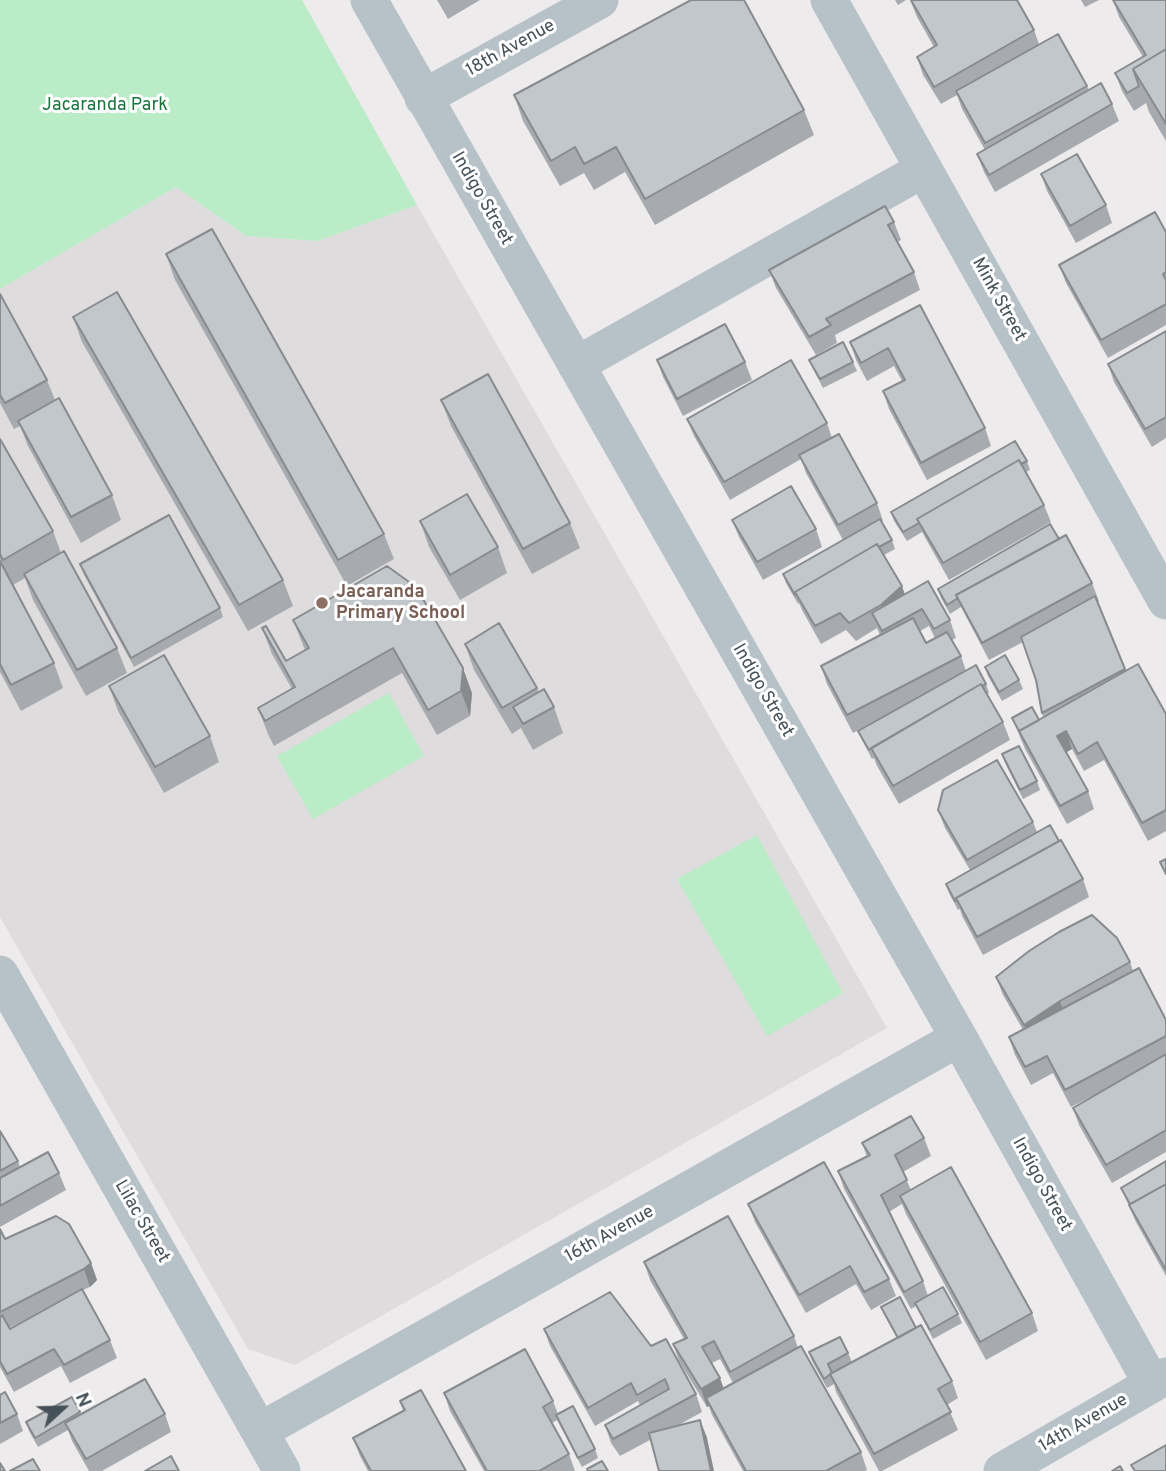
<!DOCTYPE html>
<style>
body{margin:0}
#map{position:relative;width:1166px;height:1471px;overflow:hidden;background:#eeebec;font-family:Overpass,sans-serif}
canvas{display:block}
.north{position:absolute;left:28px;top:1373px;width:70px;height:70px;-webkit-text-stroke:5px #fff;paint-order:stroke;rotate:68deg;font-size:19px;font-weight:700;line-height:28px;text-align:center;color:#455158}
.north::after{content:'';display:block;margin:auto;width:24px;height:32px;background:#455158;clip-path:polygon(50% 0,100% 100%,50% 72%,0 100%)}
</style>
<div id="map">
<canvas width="1166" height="1471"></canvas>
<div class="north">N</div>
</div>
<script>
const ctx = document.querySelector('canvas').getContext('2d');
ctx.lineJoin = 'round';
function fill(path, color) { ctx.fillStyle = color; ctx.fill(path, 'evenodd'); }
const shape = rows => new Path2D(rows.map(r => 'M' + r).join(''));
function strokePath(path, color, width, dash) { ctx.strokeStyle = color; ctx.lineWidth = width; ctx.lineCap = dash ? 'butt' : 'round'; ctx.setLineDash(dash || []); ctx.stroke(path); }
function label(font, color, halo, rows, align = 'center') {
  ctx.font = font + ' Overpass,sans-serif'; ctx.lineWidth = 6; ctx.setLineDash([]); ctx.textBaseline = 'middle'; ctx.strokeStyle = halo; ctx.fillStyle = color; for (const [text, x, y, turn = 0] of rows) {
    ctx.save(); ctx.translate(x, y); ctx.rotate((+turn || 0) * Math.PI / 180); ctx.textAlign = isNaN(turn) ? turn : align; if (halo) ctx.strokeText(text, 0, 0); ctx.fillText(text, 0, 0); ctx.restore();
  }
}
fill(shape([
 [176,187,246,236,318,241,417,205,887,1028,295,1365,248,1349,0,917,0,289]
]), '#dfdcdd');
fill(shape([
 [0,0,302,0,417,205,318,241,246,236,176,187,0,289],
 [389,693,424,756,313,819,277,756],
 [757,835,843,993,767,1036,677,879]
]), '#baecc8');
strokePath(shape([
 [369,0,959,1038,1152,1384],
 [829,0,1166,601],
 [423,98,600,0],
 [576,365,924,169],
 [0,974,282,1471],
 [260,1431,959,1038],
 [1002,1471,1166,1376]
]), '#b7c2c8', 37);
fill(shape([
 [437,0,480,0,448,19],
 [895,0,906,0,898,5],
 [910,0,1034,30,1039,44,1087,86,1089,90,1112,104,1119,121,995,192,984,172,977,154,985,150,962,109,957,95,941,104,923,75,917,57,934,47,917,17],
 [1081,0,1099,0,1085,7],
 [1113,0,1166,0,1166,141,1149,112,1146,103,1134,111,1122,91,1115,73,1143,57,1119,17],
 [514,95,804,110,814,135,655,225,625,172,594,190,584,173,560,186,523,121],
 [1041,174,1106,205,1112,223,1076,243,1047,191],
 [894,222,901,240,897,242,914,272,920,290,835,335,837,343,816,355,776,288,769,270],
 [1166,232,1166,325,1108,358,1066,283,1059,265],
 [166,254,384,534,394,559,347,586,175,280],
 [0,294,47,380,55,400,112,495,121,520,81,543,28,446,20,426,14,429,0,403],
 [920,305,985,428,991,446,927,480,889,409,883,391,902,381,894,366,867,381,856,360,850,342],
 [73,317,283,580,293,606,248,631,82,342],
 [1166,331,1166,438,1152,447,1114,382,1108,364],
 [657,360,745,362,752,380,683,416,663,377],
 [809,360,853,362,857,371,823,388,813,369],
 [441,400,570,523,580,548,532,574,451,426],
 [687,419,827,423,832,438,877,503,883,521,881,522,892,540,895,549,884,555,905,594,950,620,956,638,952,640,961,656,966,671,986,684,989,693,987,694,1003,722,1010,740,899,804,877,766,874,758,872,759,862,740,858,731,883,717,853,733,827,684,821,666,880,635,877,628,856,641,846,630,821,644,802,610,799,603,798,604,786,583,783,574,843,540,806,473,801,459,730,500,694,436],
 [929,626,935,638,926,643,920,631],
 [0,439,53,531,61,553,117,648,127,673,86,696,33,600,25,578,13,585,54,663,63,688,21,711,0,672],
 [1027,461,1030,470,1026,472,1044,505,1051,522,949,580,922,532,907,541,894,521,891,512],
 [732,520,816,529,822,547,763,580,739,537],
 [420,521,498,547,507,573,460,600,429,547],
 [1059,539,1092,583,1099,601,1097,602,1125,671,1166,714,1166,831,1148,841,1104,760,1084,771,1072,749,1066,752,1088,791,1094,809,1067,824,1025,749,1012,718,1039,720,1043,717,1036,680,1023,642,989,660,961,607,950,614,941,598,938,589],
 [80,564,220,608,223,617,134,667,83,573],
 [387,566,472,693,470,716,437,735,402,673,274,746,268,734,258,708,292,689,272,654,262,628,286,661,305,650,293,620],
 [465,644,537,688,539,692,554,707,563,733,533,750,521,728,512,734,474,670],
 [985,667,1019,680,1023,689,1002,701,988,676],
 [109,686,210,736,219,762,164,793,118,711],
 [1002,754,1037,781,1040,790,1023,799,1005,763],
 [938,810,1033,822,1037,832,1083,879,1089,897,983,955,962,916,960,909,958,910,949,893,946,884,970,870,945,828],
 [1130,962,1133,971,1166,1020,1166,1152,1112,1183,1079,1125,1073,1108,1108,1088,1071,1107,1053,1073,1031,1085,1015,1055,1009,1037,1023,1030,1003,995,996,977],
 [0,1131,18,1161,20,1167,59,1173,66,1190,0,1227],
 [924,1138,931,1156,903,1172,911,1190,1032,1313,1038,1331,986,1360,906,1214,902,1204,889,1212,923,1281,928,1296,958,1314,962,1323,933,1339,916,1306,911,1309,844,1189,838,1171,867,1157,862,1143],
 [1166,1161,1166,1276,1136,1222,1121,1188],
 [748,1204,889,1279,896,1296,871,1310,856,1284,806,1313,755,1222],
 [0,1229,5,1239,91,1263,97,1280,90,1287,83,1290,110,1340,117,1358,70,1383,61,1366,14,1392,0,1367],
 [38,1314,10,1329,9,1328],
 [644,1262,794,1336,798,1348,861,1452,867,1470,865,1471,743,1471,712,1415,709,1406,707,1407,679,1361,673,1344,684,1339,650,1280],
 [720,1359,733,1383,723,1388,712,1363],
 [881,1307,916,1328,952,1381,958,1398,947,1405,958,1430,882,1471,879,1471,836,1392,834,1384,827,1388,812,1361,809,1352,848,1353,852,1362,897,1338,885,1316],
 [544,1329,651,1346,696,1394,702,1412,675,1427,700,1420,707,1438,650,1440,620,1456,611,1443,605,1425,640,1405,638,1401,595,1426,550,1346],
 [444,1393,553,1401,558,1414,595,1449,598,1458,582,1467,557,1420,552,1423,569,1454,575,1471,484,1471,450,1411],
 [0,1395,17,1414,23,1431,0,1444],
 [72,1397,81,1415,165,1414,171,1432,102,1471,89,1471,72,1441,68,1430,38,1447,29,1431,26,1422],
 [400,1401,466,1471,368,1471,360,1456,353,1438,403,1411]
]), '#a7abaf');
fill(shape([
 [902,586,908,604,887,622,881,605],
 [463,668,472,693,470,716,461,691],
 [1066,731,1072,749,1064,754,1057,736],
 [1060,1001,1066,1018,1030,1042,1024,1025],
 [91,1263,97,1280,90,1287,84,1269],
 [720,1378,726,1395,706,1398,709,1406,707,1407,701,1389],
 [700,1420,707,1438,714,1471,711,1471]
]), '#888b8e');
const building = shape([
 [691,0,744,0,804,110,645,199,616,147,584,164,575,147,551,161,514,95,691,0],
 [911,0,1017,0,1034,30,934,87,917,57,937,45,911,0],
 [1113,0,1166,0,1166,49,1133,69,1139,86,1127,93,1115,73,1146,55,1113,0],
 [1058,34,1087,86,985,143,956,91,1058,34],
 [1166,49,1166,124,1133,69,1166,49],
 [1101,83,1112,104,989,175,977,154,1101,83],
 [1077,154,1106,205,1070,226,1041,174,1077,154],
 [885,206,894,222,888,225,914,272,826,319,831,325,809,337,769,270,885,206],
 [1155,212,1166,232,1166,272,1163,274,1166,280,1166,304,1101,340,1059,265,1155,212],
 [212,229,384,534,338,560,166,254,212,229],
 [117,292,283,580,239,605,73,317,117,292],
 [0,294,47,380,5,403,0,395,0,294],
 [920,305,985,428,921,463,883,391,905,380,888,348,861,363,850,342,920,305],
 [725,324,745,362,677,399,657,360,725,324],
 [1166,331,1166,417,1145,429,1108,364,1166,331],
 [843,342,853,362,820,379,809,360,843,342],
 [791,360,827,423,724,482,687,419,791,360],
 [488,374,570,523,523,549,441,400,488,374],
 [59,398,112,495,71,517,18,421,59,398],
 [839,434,877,503,838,525,799,455,839,434],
 [0,439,53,531,3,560,0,554,0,439],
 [1015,441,1027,461,1021,464,1019,460,917,519,919,523,903,532,891,512,1015,441],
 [1019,460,1044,505,943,563,917,519,1019,460],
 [791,486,816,529,757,562,732,520,791,486],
 [467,494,498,547,450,575,420,521,467,494],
 [169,515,220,608,131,658,80,564,169,515],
 [880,519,892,540,879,547,877,544,795,592,796,594,795,595,783,574,880,519],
 [1050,524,1059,539,956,595,958,598,947,605,938,589,1050,524],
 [1066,535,1092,583,982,643,956,595,1066,535],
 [877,544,902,586,881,605,849,623,840,613,815,626,795,592,877,544],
 [64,551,117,648,77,670,24,574,64,551],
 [0,561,54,663,11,685,0,664,0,561],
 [387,566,416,587,463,668,461,691,428,710,393,648,265,721,258,708,295,687,262,628,266,626,286,661,309,648,293,620,387,566],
 [928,581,950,620,934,629,922,609,882,631,872,613,928,581],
 [1095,596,1125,669,1042,713,1036,680,1021,637,1095,596],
 [913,618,926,643,947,632,961,656,847,715,821,666,913,618],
 [499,623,537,688,502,708,465,644,499,623],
 [164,655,210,736,155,767,109,686,164,655],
 [1005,655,1019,680,999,692,985,667,1005,655],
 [1138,664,1166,714,1166,810,1142,823,1097,742,1078,754,1066,731,1057,736,1088,791,1060,806,1019,731,1138,664],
 [976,665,986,684,982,686,981,684,869,750,858,731,976,665],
 [981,684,1003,722,893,786,871,748,981,684],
 [544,689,554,707,523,724,513,707,544,689],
 [1032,707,1039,720,1019,731,1012,718,1032,707],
 [1019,746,1037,781,1020,790,1002,754,1019,746],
 [997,760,1033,822,967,860,938,810,943,790,997,760],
 [1050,825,1059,841,956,898,957,900,955,901,946,884,1050,825],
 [1061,840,1083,879,977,937,956,898,1061,840],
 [1166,859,1166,874,1160,862,1166,859],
 [1092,915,1117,938,1130,962,1060,1001,1024,1025,996,977,1029,951,1059,932,1092,915],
 [1139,968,1166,1020,1166,1036,1065,1090,1047,1056,1025,1067,1009,1037,1139,968],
 [1166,1054,1166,1130,1106,1165,1073,1108,1166,1054],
 [911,1116,924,1138,895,1155,907,1180,881,1195,923,1281,904,1292,838,1171,870,1155,862,1143,911,1116],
 [0,1131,18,1161,0,1171,0,1131],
 [48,1152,59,1173,0,1206,0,1178,48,1152],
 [1166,1161,1166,1184,1130,1204,1121,1188,1166,1161],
 [824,1162,889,1279,864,1292,850,1266,799,1295,748,1204,824,1162],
 [951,1167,1032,1313,980,1342,900,1196,951,1167],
 [1166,1184,1166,1270,1129,1205,1166,1184],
 [56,1216,69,1224,91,1263,84,1269,0,1312,0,1229,5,1239,56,1216],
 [728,1216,794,1336,730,1372,714,1341,702,1347,720,1378,701,1389,673,1344,687,1338,644,1262,728,1216],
 [943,1287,958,1314,930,1330,915,1303,943,1287],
 [82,1289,110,1340,64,1365,54,1349,7,1374,0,1361,0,1317,2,1315,10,1329,82,1289],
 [610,1292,651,1346,666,1339,696,1394,613,1439,605,1425,669,1389,665,1379,637,1395,631,1383,588,1408,544,1329,610,1292],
 [900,1297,916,1328,898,1338,881,1307,900,1297],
 [921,1325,952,1381,938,1389,951,1412,874,1454,830,1374,921,1325],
 [840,1337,848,1353,828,1364,832,1373,824,1379,809,1352,840,1337],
 [801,1346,861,1452,826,1471,746,1471,706,1398,801,1346],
 [525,1349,553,1401,543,1407,569,1454,539,1471,487,1471,444,1393,525,1349],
 [145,1379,165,1414,86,1459,65,1423,145,1379],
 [421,1390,466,1471,371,1471,353,1438,405,1410,400,1401,421,1390],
 [5,1392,17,1414,0,1423,0,1395,5,1392],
 [72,1397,80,1412,35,1438,26,1422,72,1397],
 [573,1406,595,1449,578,1458,556,1415,573,1406],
 [700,1420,711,1471,659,1471,649,1433,700,1420],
 [1166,1445,1166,1471,1135,1471,1131,1465,1166,1445],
 [171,1456,179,1471,145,1471,171,1456],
 [33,1459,40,1471,10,1471,33,1459],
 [602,1461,608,1471,588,1471,587,1469,602,1461],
 [0,1463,5,1471,0,1471,0,1463],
 [1120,1466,1123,1471,1112,1471,1120,1466]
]);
fill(building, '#c2c7cb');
strokePath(building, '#888b8e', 2);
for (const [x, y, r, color] of [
 [322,603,7,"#8d6e63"]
]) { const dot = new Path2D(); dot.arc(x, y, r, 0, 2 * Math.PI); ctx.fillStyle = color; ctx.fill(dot); strokePath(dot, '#fff', 2.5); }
label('18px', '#455158', '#fff', [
 ["18th Avenue",511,49,-29],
 ["Indigo Street",481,199,60],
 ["Mink Street",998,300,61],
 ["Indigo Street",762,691,60],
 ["Indigo Street",1041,1185,61],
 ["Lilac Street",141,1222,60],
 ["16th Avenue",610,1235,-29],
 ["14th Avenue",1084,1424,-30]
]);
label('18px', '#19763e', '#fff', [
 ["Jacaranda Park",105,106]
]);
label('bold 18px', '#785e54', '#fff', [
 ["Jacaranda",336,593],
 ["Primary School",336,614]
], 'left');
</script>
